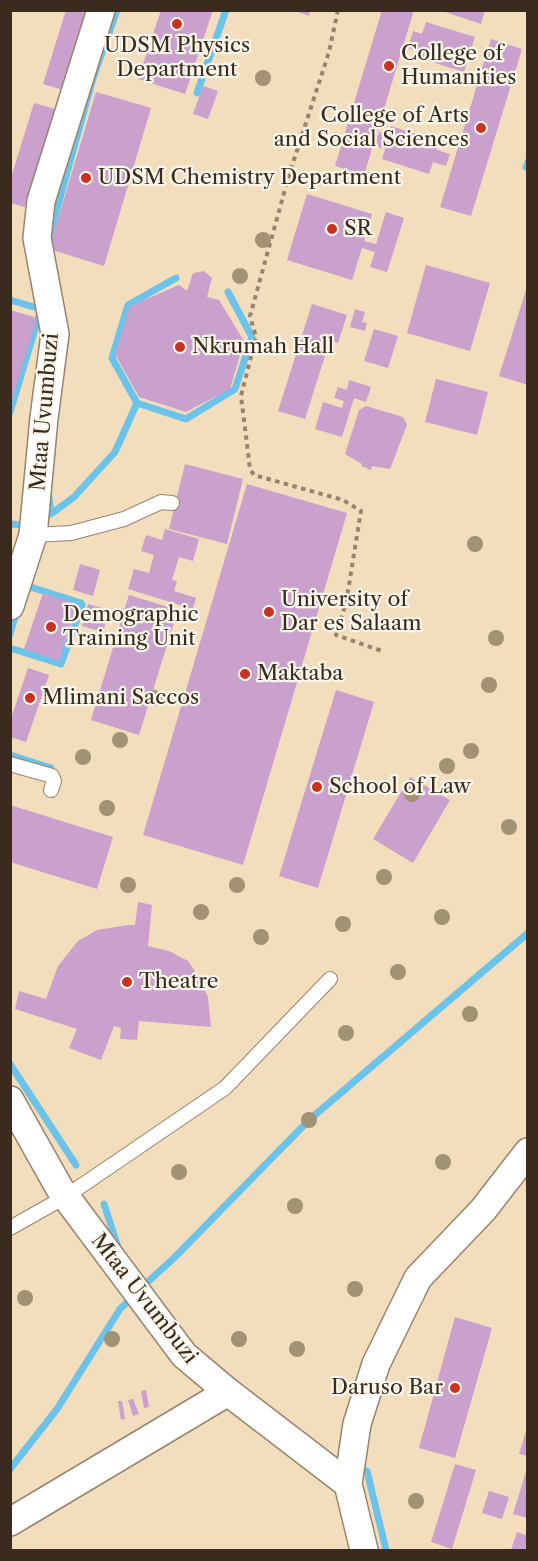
<!DOCTYPE html>
<style>
body{margin:0}
#map{position:relative;width:538px;height:1561px;overflow:hidden;background:#f2ddbd;font-family:"Libre Caslon Text",serif}
canvas{display:block}
.frame{position:absolute;inset:0;border:12px solid #3b2a1e;pointer-events:none}
</style>
<div id="map">
<canvas width="538" height="1561"></canvas>
<div class="frame"></div>
</div>
<script>
const ctx = document.querySelector('canvas').getContext('2d');
ctx.lineJoin = 'round';
const shape = rows => new Path2D(rows.map(r => 'M' + r).join(''));
function strokePath(path, color, width, dash) { ctx.strokeStyle = color; ctx.lineWidth = width; ctx.lineCap = dash ? 'butt' : 'round'; ctx.setLineDash(dash || []); ctx.stroke(path); }
function fill(path, color) { ctx.fillStyle = color; ctx.fill(path, 'evenodd'); }
function label(font, color, halo, rows, align = 'center') {
  ctx.font = font + ' "Libre Caslon Text",serif'; ctx.lineWidth = 4.5; ctx.setLineDash([]); ctx.textBaseline = 'middle'; ctx.strokeStyle = halo; ctx.fillStyle = color; for (const [text, x, y, turn = 0] of rows) {
    ctx.save(); ctx.translate(x, y); ctx.rotate((+turn || 0) * Math.PI / 180); ctx.textAlign = isNaN(turn) ? turn : align; if (halo) ctx.strokeText(text, 0, 0); ctx.fillText(text, 0, 0); ctx.restore();
  }
}
strokePath(shape([
 [197,93,226,10],
 [528,162,526,167,528,168],
 [49,238,93,78,117,10],
 [176,278,128,305,112,358,137,403,186,419,235,389,252,337,228,292],
 [10,300,41,309,10,412],
 [49,497,51,514,74,497,115,452,137,403],
 [10,524,25,525],
 [10,634,17,610],
 [10,648,61,664,82,605,81,603,24,585],
 [10,755,51,768],
 [10,1064,76,1165],
 [104,1204,119,1250],
 [141,1288,174,1258,309,1120,528,933],
 [10,1469,57,1409,120,1309,134,1296],
 [367,1471,386,1550]
]), '#6cc3e9', 7);
fill(shape([
 [66,10,87,13,63,90,43,84],
 [161,10,213,10,185,94,138,79],
 [293,10,310,10,309,16],
 [382,10,414,10,364,175,335,166],
 [439,10,485,10,481,24],
 [426,22,475,37,464,72,416,57,418,51,408,48,413,31,422,34],
 [491,39,522,49,471,216,440,207],
 [203,86,218,91,208,119,193,114],
 [96,92,151,108,104,266,49,249],
 [34,103,55,109,25,207,10,203,10,181],
 [391,126,439,141,437,150,450,154,446,166,433,162,429,174,382,159,385,149,374,146,379,132,388,135],
 [307,194,372,214,364,241,376,244,386,212,404,218,387,272,370,267,375,252,362,248,352,280,287,260],
 [426,265,490,283,470,351,407,333],
 [204,271,212,278,207,297,219,300,244,341,230,389,186,412,139,397,115,354,130,306,179,285,187,291,193,273],
 [527,287,528,287,528,385,499,376],
 [312,304,347,315,338,343,330,340,305,419,278,411],
 [355,309,365,312,362,322,367,323,365,331,350,327],
 [10,310,37,318,11,403,10,403],
 [374,329,398,336,388,368,364,361],
 [436,379,488,392,477,435,425,422],
 [349,380,371,387,366,402,354,398,342,437,315,429,323,402,342,408,344,401,334,398,338,387,347,390],
 [366,406,403,417,407,425,390,469,372,466,371,470,361,466,362,464,345,454,359,410],
 [185,464,243,479,227,544,169,529],
 [247,484,347,513,243,865,143,835],
 [165,529,199,539,193,561,179,557,172,580,177,581,174,591,196,598,193,609,128,589,134,569,149,573,154,555,141,551,146,535,162,540],
 [80,564,100,570,93,596,73,590],
 [43,593,77,604,59,661,24,649],
 [129,595,178,610,139,735,91,720],
 [88,604,109,610,103,632,82,626],
 [28,668,49,675,26,742,10,737,10,721],
 [336,690,374,702,318,888,279,876],
 [410,777,450,800,413,863,373,839],
 [10,805,113,837,97,889,10,862],
 [138,902,152,905,148,946,169,951,188,961,197,974,208,997,211,1027,139,1021,137,1040,120,1039,121,1028,114,1026,101,1060,69,1048,77,1029,15,1009,19,991,46,999,58,966,78,941,97,930,128,925,135,925],
 [455,1317,492,1328,455,1458,419,1448],
 [146,1390,149,1407,144,1408,141,1391],
 [133,1399,139,1414,133,1416,128,1400],
 [118,1401,122,1401,125,1419,121,1420],
 [527,1428,528,1428,528,1456,519,1454],
 [455,1464,476,1470,452,1549,431,1542],
 [528,1465,528,1518,513,1514],
 [489,1491,509,1497,502,1519,482,1513],
 [517,1532,528,1536,528,1550,511,1550]
]), '#caa0cc');
const lane = shape([
 [33,535,71,533,124,519,161,502,172,503],
 [10,764,52,776,54,781,51,790],
 [10,1228,65,1197,225,1088,330,979]
]);
const street = shape([
 [10,606,33,535,44,418,55,334,37,238,41,201,101,10],
 [10,1100,60,1189,184,1355,228,1392,348,1484],
 [10,1522,228,1392],
 [364,1550,348,1484,357,1424,376,1364,418,1278,483,1210,528,1152]
]);
strokePath(lane, '#96846e', 16);
strokePath(street, '#96846e', 30);
strokePath(shape([
 [338,10,329,52,289,175,250,316,256,337,241,396,250,469,254,475,343,500,361,511,346,603,336,635,382,651]
]), '#96846e', 4, [4.5, 4.5]);
strokePath(lane, '#fff', 14);
strokePath(street, '#fff', 27);
ctx.fillStyle = '#a09272';
for (const [x, y] of [
 [263,78],
 [263,240],
 [240,276],
 [475,544],
 [496,638],
 [489,685],
 [154,698],
 [120,740],
 [471,751],
 [83,757],
 [447,766],
 [412,794],
 [107,808],
 [509,827],
 [384,877],
 [128,885],
 [237,885],
 [201,912],
 [442,917],
 [343,924],
 [261,937],
 [398,972],
 [470,1014],
 [346,1033],
 [309,1120],
 [443,1162],
 [179,1172],
 [295,1206],
 [355,1289],
 [25,1298],
 [112,1339],
 [239,1339],
 [297,1349],
 [416,1501]
]) { ctx.beginPath(); ctx.arc(x, y, 8, 0, 2 * Math.PI); ctx.fill(); }
for (const [x, y, r, color] of [
 [177,24,6,"#c8321e"],
 [389,66,6,"#c8321e"],
 [481,128,6,"#c8321e"],
 [86,178,6,"#c8321e"],
 [332,229,6,"#c8321e"],
 [180,347,6,"#c8321e"],
 [269,612,6,"#c8321e"],
 [51,627,6,"#c8321e"],
 [245,674,6,"#c8321e"],
 [30,698,6,"#c8321e"],
 [317,787,6,"#c8321e"],
 [127,982,6,"#c8321e"],
 [455,1388,6,"#c8321e"]
]) { const dot = new Path2D(); dot.arc(x, y, r, 0, 2 * Math.PI); ctx.fillStyle = color; ctx.fill(dot); strokePath(dot, '#fbf7ec', 2); }
label('21px', '#3b2a1e', '#fbf7ec', [
 ["UDSM Physics",177,46,"center"],
 ["Department",177,70,"center"],
 ["College of",401,54],
 ["Humanities",401,78],
 ["College of Arts",469,116,"right"],
 ["and Social Sciences",469,140,"right"],
 ["UDSM Chemistry Department",98,178],
 ["SR",344,229],
 ["Nkrumah Hall",192,347],
 ["University of",281,600],
 ["Dar es Salaam",281,624],
 ["Demographic",63,615],
 ["Training Unit",63,639],
 ["Maktaba",257,674],
 ["Mlimani Saccos",42,698],
 ["School of Law",329,787],
 ["Theatre",139,982],
 ["Daruso Bar",443,1388,"right"]
], 'left');
label('21px', '#3b2a1e', '#fbf7ec', [
 ["Mtaa Uvumbuzi",45,412,-85],
 ["Mtaa Uvumbuzi",144,1299,52]
]);
</script>
